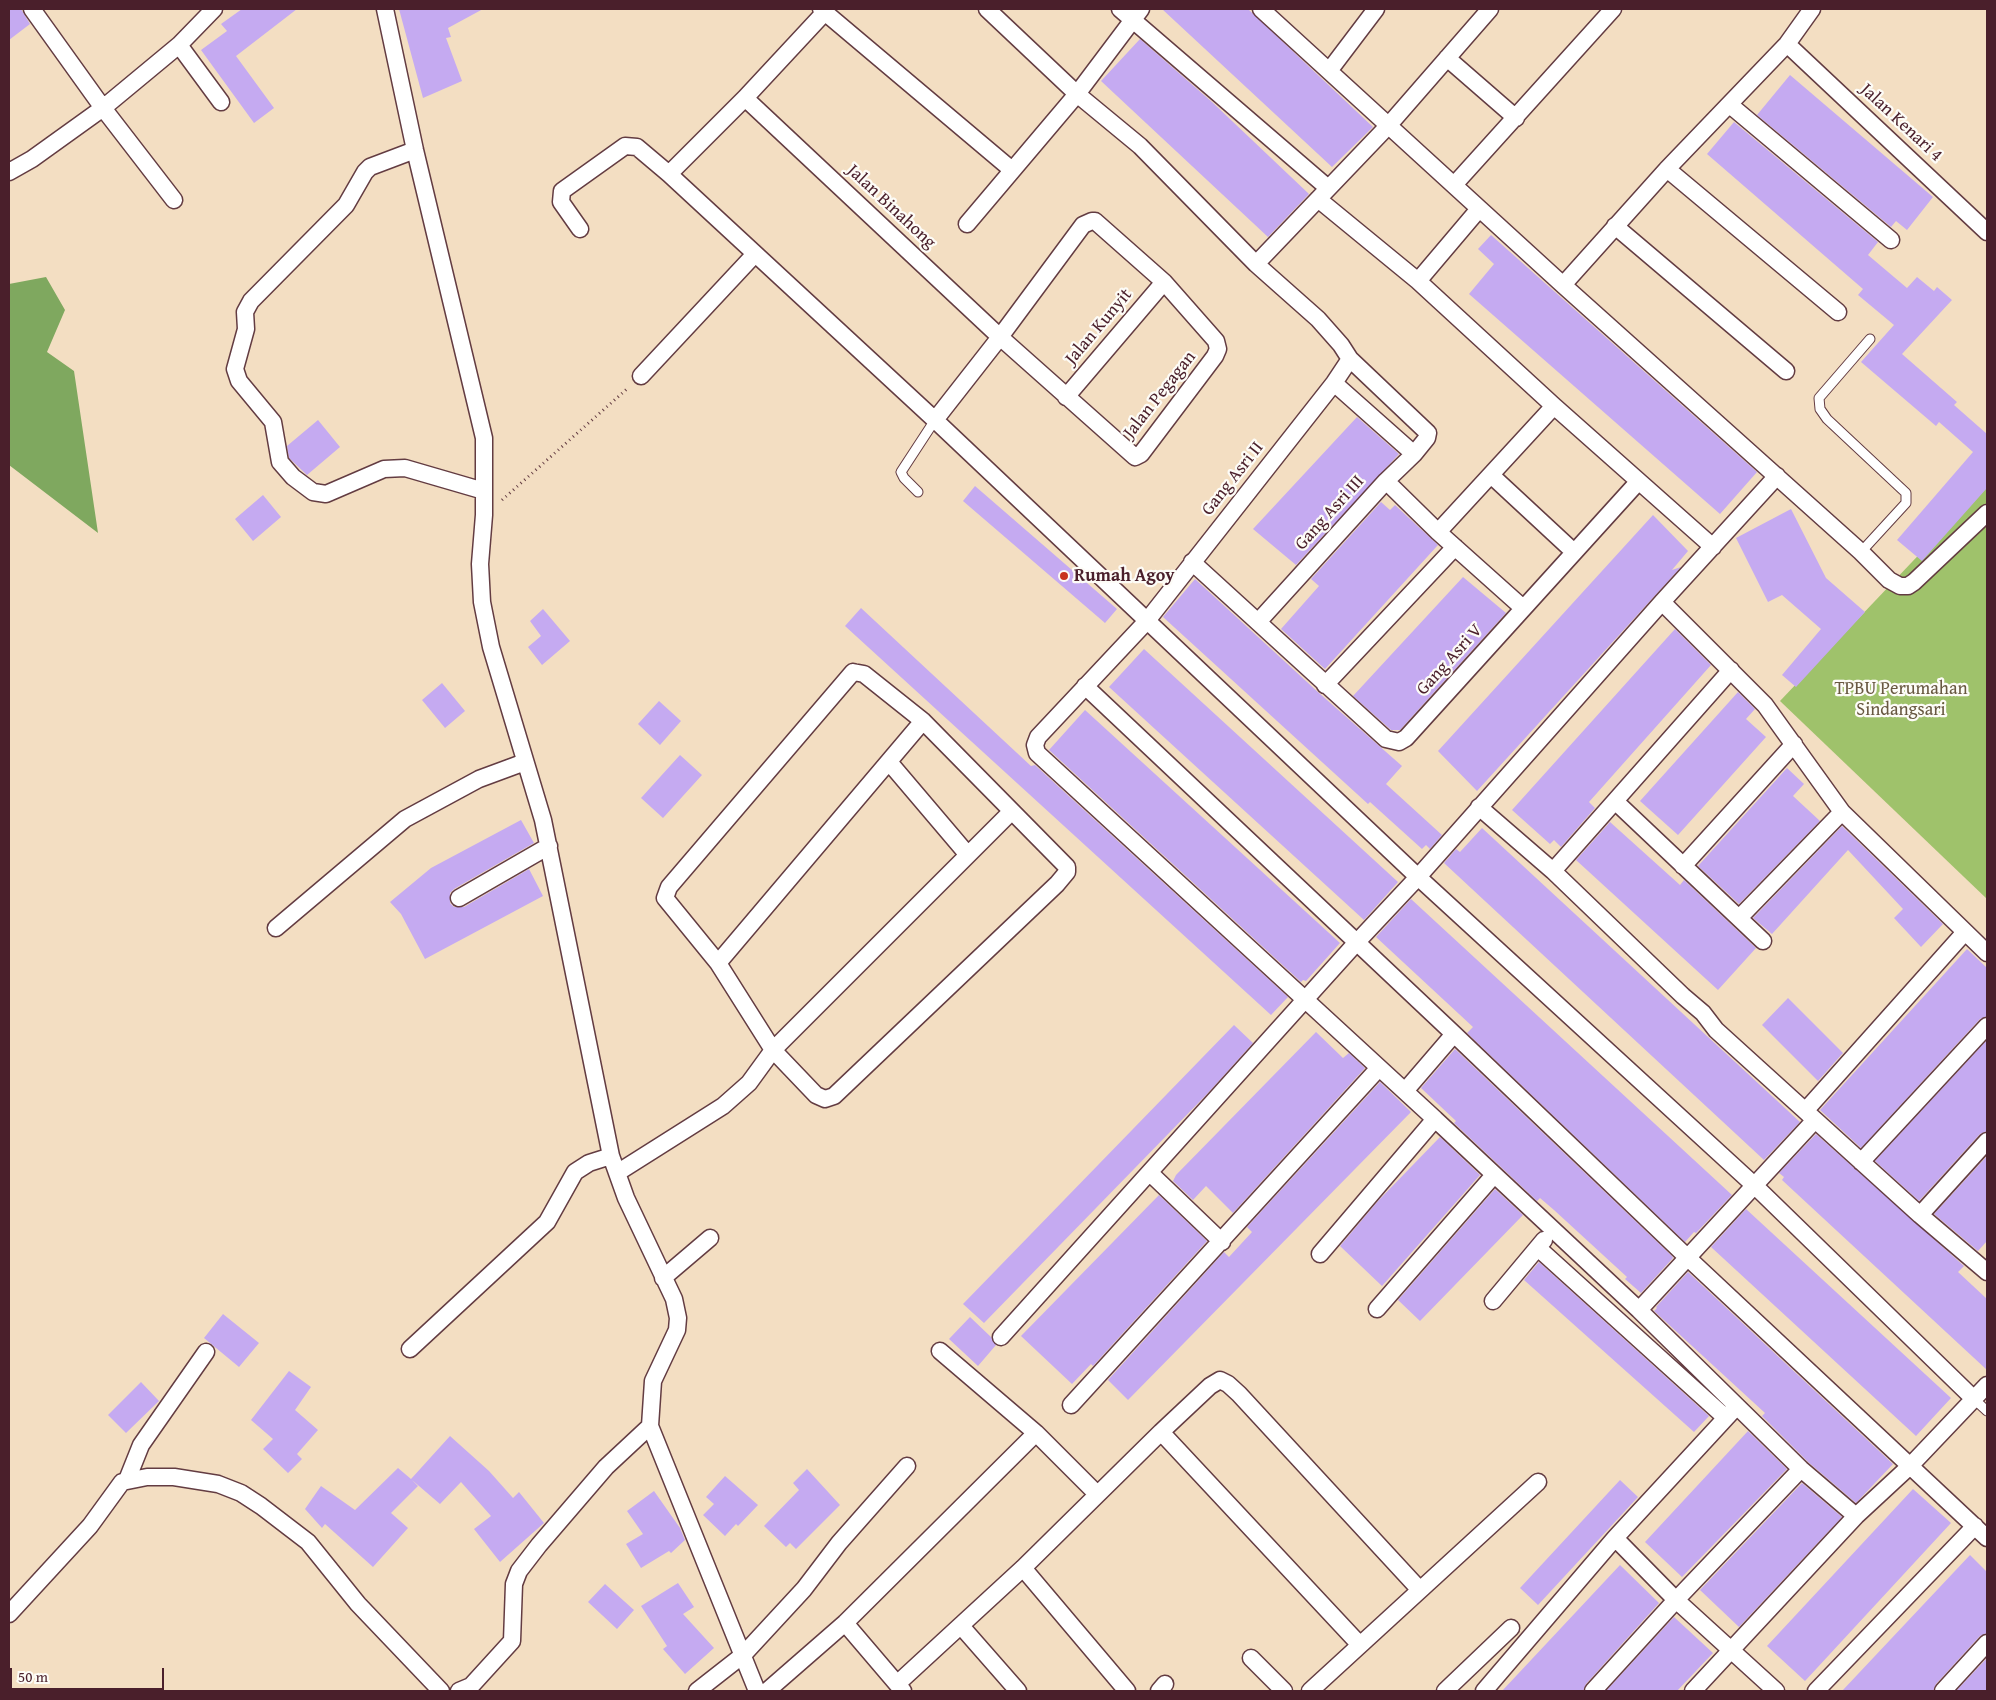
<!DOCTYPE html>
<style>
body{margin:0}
#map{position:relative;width:1996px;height:1700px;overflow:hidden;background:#f3dec2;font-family:"Gentium Book Plus",serif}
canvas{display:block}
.frame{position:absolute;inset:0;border:10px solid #4a1f2b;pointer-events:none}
.scale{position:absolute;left:10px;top:1668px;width:154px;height:22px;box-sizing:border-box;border:2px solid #4a1f2b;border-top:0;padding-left:6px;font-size:15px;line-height:18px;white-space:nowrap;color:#4a1f2b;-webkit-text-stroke:4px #fdfcf7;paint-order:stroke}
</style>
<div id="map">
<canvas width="1996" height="1700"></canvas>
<div class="frame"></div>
<div class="scale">50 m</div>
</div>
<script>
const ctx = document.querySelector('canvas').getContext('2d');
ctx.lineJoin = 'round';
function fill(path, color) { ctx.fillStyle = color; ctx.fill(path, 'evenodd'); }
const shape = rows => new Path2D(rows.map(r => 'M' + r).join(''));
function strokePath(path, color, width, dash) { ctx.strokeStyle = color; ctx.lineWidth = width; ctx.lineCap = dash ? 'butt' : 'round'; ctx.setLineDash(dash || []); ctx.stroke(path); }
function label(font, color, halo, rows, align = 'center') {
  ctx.font = font + ' "Gentium Book Plus",serif'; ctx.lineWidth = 4.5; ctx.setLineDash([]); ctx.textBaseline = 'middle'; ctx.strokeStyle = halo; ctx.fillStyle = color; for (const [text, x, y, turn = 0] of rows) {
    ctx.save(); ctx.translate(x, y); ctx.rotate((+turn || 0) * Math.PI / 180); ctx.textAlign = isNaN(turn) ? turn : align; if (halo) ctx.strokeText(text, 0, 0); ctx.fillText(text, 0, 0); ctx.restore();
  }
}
fill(shape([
 [1987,483,1987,899,1780,701]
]), '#9fc26b');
fill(shape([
 [46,277,65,310,47,352,74,371,98,533,9,465,9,284]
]), '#7fa85f');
fill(shape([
 [9,9,21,9,30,24,9,40],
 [242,9,297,9,236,56,274,108,254,123,201,50,227,31,221,24],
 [399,9,483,9,448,28,451,37,446,38,462,81,423,98],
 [1162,9,1248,9,1373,127,1332,167],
 [1140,39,1212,102,1309,194,1268,237,1101,81],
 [1790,75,1933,197,1907,230,1896,221,1891,227,1757,115],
 [1734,122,1878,242,1868,255,1907,288,1917,277,1934,291,1937,287,1952,300,1902,354,1957,402,1954,405,1987,434,1987,488,1922,561,1897,540,1973,452,1939,422,1936,426,1861,362,1894,325,1858,295,1863,289,1707,154],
 [1491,235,1757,472,1720,514,1469,294,1494,264,1478,249],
 [1357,417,1399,454,1296,565,1253,529],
 [318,420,340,447,307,475,289,458,287,446],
 [975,486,1117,609,1105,623,963,501],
 [263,495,281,517,253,541,235,519],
 [1381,502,1390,510,1395,505,1438,545,1325,669,1281,629,1319,586,1311,579],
 [1791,509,1826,578,1865,612,1796,687,1782,675,1821,629,1782,595,1768,602,1736,538],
 [1653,515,1688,551,1672,570,1681,567,1477,791,1438,751],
 [1463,577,1506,613,1400,730,1391,730,1353,696],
 [1195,579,1319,693,1402,766,1386,784,1442,835,1430,849,1426,845,1422,849,1370,802,1368,804,1163,617],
 [861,608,1031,766,1035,765,1288,997,1271,1015,845,626],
 [543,609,570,641,542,665,528,647,541,636,530,621],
 [1675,629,1711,665,1589,802,1595,808,1561,847,1554,840,1550,844,1512,810],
 [1144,649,1398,882,1364,920,1109,687],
 [442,683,465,711,445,728,422,700],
 [1738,692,1755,709,1746,719,1766,737,1678,835,1640,801],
 [659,701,681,721,660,745,638,724],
 [1085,710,1340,943,1306,981,1303,980,1301,982,1049,750],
 [680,755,702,775,663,818,641,798],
 [1787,768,1804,784,1793,796,1820,821,1739,904,1698,866],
 [521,820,534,843,454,889,450,893,450,903,454,907,464,907,529,869,543,896,425,959,401,914,390,902,431,868],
 [1610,822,1680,885,1684,880,1756,948,1718,990,1576,860],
 [1842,826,1943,924,1921,947,1894,918,1903,909,1848,850,1772,934,1753,918],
 [1482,828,1800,1122,1764,1160,1444,863,1456,849,1460,852],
 [1411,899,1732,1195,1696,1233,1694,1232,1685,1242,1467,1033,1473,1027,1376,937],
 [1967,949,1987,968,1987,1016,1980,1019,1861,1148,1820,1110],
 [1788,998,1843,1053,1818,1081,1762,1025],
 [1234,1025,1253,1043,1208,1093,984,1323,963,1304],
 [1316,1032,1343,1058,1349,1053,1365,1068,1233,1213,1206,1186,1193,1200,1173,1181,1176,1175],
 [1987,1040,1987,1131,1980,1134,1919,1201,1875,1161],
 [1455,1049,1672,1256,1673,1258,1641,1293,1625,1279,1627,1277,1554,1210,1540,1198,1537,1201,1454,1123,1456,1121,1421,1088],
 [1380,1082,1411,1112,1128,1400,1108,1380,1224,1252,1229,1257,1252,1232,1247,1227],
 [1816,1134,1964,1266,1958,1272,1987,1299,1987,1370,1782,1180,1784,1177,1779,1173],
 [1440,1137,1480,1175,1382,1286,1340,1246,1378,1201],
 [1987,1156,1987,1241,1978,1251,1934,1214],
 [1495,1189,1523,1215,1420,1321,1398,1300],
 [1159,1195,1207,1241,1093,1366,1091,1364,1072,1384,1021,1336],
 [1746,1209,1951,1398,1916,1436,1711,1247],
 [1539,1262,1709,1416,1694,1432,1524,1280],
 [1688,1272,1893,1464,1856,1503,1808,1462,1762,1416,1765,1413,1654,1311,1657,1308,1656,1307],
 [223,1314,259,1343,239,1367,204,1338],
 [970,1317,991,1337,996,1345,978,1366,949,1339],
 [289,1371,311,1387,295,1410,318,1430,297,1454,302,1459,288,1473,263,1449,273,1439,251,1420],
 [141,1382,159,1401,126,1433,108,1415],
 [1748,1431,1787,1469,1682,1577,1645,1542],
 [450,1436,489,1471,513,1498,519,1492,544,1523,500,1562,474,1529,491,1516,461,1482,440,1504,412,1480,418,1486,391,1513,408,1528,373,1567,325,1524,322,1528,305,1509,321,1486,355,1510,398,1468,411,1479],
 [807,1469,840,1505,796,1549,790,1543,786,1547,764,1526,799,1490,793,1483],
 [725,1476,758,1505,738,1526,736,1524,725,1536,703,1515,714,1504,706,1497],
 [1620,1480,1638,1497,1538,1605,1520,1588],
 [1802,1483,1842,1517,1739,1627,1700,1590],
 [1913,1489,1951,1523,1805,1681,1767,1646],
 [654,1491,680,1528,685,1540,671,1553,669,1551,641,1568,626,1544,643,1534,627,1511],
 [1970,1555,1987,1572,1987,1633,1980,1636,1936,1684,1933,1691,1842,1691],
 [1620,1565,1659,1603,1586,1684,1583,1691,1502,1691],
 [678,1583,694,1607,683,1614,714,1648,685,1674,663,1649,667,1646,641,1606],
 [605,1584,634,1610,617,1629,588,1602],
 [1674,1617,1713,1653,1677,1691,1606,1691],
 [1987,1658,1987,1691,1956,1691]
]), '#c5aaf1');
const service = shape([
 [918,492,904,478,901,472,935,420],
 [1861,552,1906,503,1906,493,1827,419,1820,409,1819,398,1870,339],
 [1974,1399,1987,1411]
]);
const minor = shape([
 [32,9,103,108,174,200],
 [385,9,415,150,484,438,484,515,480,564,482,602,491,647,543,820,611,1156,626,1198,674,1299,678,1318,677,1330,653,1381,650,1426,757,1691],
 [821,9,1012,170],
 [987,9,1077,94,1140,146,1256,264,1318,319,1341,345,1350,359,1428,433,1427,438,1414,454,1386,481,1258,622],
 [1120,9,1328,188],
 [1261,9,1563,285,1861,552,1889,580,1900,586,1908,586,1914,582,1987,513],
 [825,12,745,98,669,174,935,420,1418,877,1754,1185,1974,1399],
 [1787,44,1987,232],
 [179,45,221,102],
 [1447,58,1516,118],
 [1329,71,1376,9],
 [745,98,1000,337,1135,457,1141,454,1215,356,1218,349,1216,341,1164,282,1095,221,1092,221,1083,225,1000,337,935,420],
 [1730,105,1891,240],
 [415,150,370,167,365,172,346,205,251,301,245,312,246,329,235,369,239,381,273,422,280,462,293,477,313,492,326,494,384,469,405,468,484,491],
 [1667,169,1838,312],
 [9,172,32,159,103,108,179,45,214,9],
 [1454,185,1613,9],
 [1318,199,1418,281,1554,406,1713,547],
 [967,224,1077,94,1141,9],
 [1615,226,1786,371],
 [580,229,561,202,562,191,625,146,637,147,669,174],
 [1256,264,1388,126,1490,9],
 [1418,281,1479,209],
 [1563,285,1667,169,1787,44,1812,9],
 [641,376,755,254],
 [1334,383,1414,454],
 [1066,397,1164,282],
 [1491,475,1574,552],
 [1386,481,1438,532,1523,608],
 [1438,532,1554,406],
 [1192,562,1386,739,1399,742,1406,738,1638,482],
 [1662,602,1765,705,1842,812,1987,953],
 [853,672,864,674,923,721,1067,867,1067,872,1057,884,834,1096,825,1099,816,1095,773,1050,718,963,665,898,669,887,853,672],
 [1325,685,1455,547],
 [1085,686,1454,1034,1688,1258,1987,1538],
 [889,762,968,855],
 [1616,802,1763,941],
 [1479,807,1553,871,1683,996,1703,1013,1716,1030,1920,1215,1987,1272],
 [1683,866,1794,744],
 [1553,871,1731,670],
 [459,898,549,846],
 [1740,917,1842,812],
 [276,928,405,819,479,779,525,762],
 [718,963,923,721],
 [1405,1091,1454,1034],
 [1806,1110,1965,932],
 [1435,1119,1639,1310,1801,1469,1856,1516],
 [1861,1162,1987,1026],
 [617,1173,723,1106,749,1083,773,1050,1011,812],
 [1150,1173,1222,1242],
 [1920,1215,1987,1141],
 [1538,1248,1726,1418],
 [1320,1254,1435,1119,1037,753,1035,745,1038,737,1146,622,1334,383,1350,359],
 [663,1278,710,1238],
 [1493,1301,1544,1240],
 [1377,1309,1494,1175],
 [1639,1310,1815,1120],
 [1001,1337,1357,942,1418,877,1662,602,1777,476],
 [410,1349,547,1222,575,1172,589,1163,611,1156],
 [940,1351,1036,1433,1097,1494],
 [1071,1405,1378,1069],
 [1736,1407,1615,1538,1676,1600,1776,1691],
 [1161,1432,1360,1645],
 [127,1480,141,1445,206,1352],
 [1023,1568,1127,1691],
 [9,1614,90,1526,122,1482,147,1477,174,1477,218,1484,241,1493,261,1506,308,1542,358,1604,441,1691],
 [845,1623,903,1691],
 [961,1626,1018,1691],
 [1251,1658,1284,1691],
 [897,1684,1023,1568,1161,1432,1210,1386,1220,1380,1228,1384,1239,1394,1420,1590],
 [459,1691,471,1686,512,1641,514,1584,519,1571,539,1545,606,1467,650,1426],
 [697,1691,743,1655,804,1589,839,1543,907,1466],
 [767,1691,845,1623,1036,1433],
 [1159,1691,1165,1684],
 [1310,1691,1538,1482],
 [1445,1691,1511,1628],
 [1484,1691,1615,1538],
 [1593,1691,1676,1600,1801,1469],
 [1693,1691,1856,1516,1910,1466,1987,1385],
 [1816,1691,1975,1526],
 [1943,1691,1987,1643]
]);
strokePath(service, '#633c42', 11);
strokePath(minor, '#633c42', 19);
strokePath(shape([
 [502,500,628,388]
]), '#633c42', 3, [1, 4]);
strokePath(service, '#fff', 9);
strokePath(minor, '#fff', 16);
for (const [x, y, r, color] of [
 [1064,576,5,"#c8321e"]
]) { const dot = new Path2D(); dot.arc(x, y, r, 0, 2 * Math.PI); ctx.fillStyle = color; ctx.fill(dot); strokePath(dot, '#fdfcf7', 2); }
label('18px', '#4a1f2b', '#fdfcf7', [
 ["Jalan Kenari 4",1901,123,43],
 ["Jalan Binahong",891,207,43],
 ["Jalan Kunyit",1099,327,-50],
 ["Jalan Pegagan",1160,395,-52],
 ["Gang Asri II",1233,479,-52],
 ["Gang Asri III",1330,513,-48],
 ["Gang Asri V",1450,660,-48]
]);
label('bold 18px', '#4a1f2b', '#fdfcf7', [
 ["Rumah Agoy",1074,576]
], 'left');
label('18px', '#685841', '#fdfcf7', [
 ["TPBU Perumahan",1901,689],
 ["Sindangsari",1901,710]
]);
</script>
